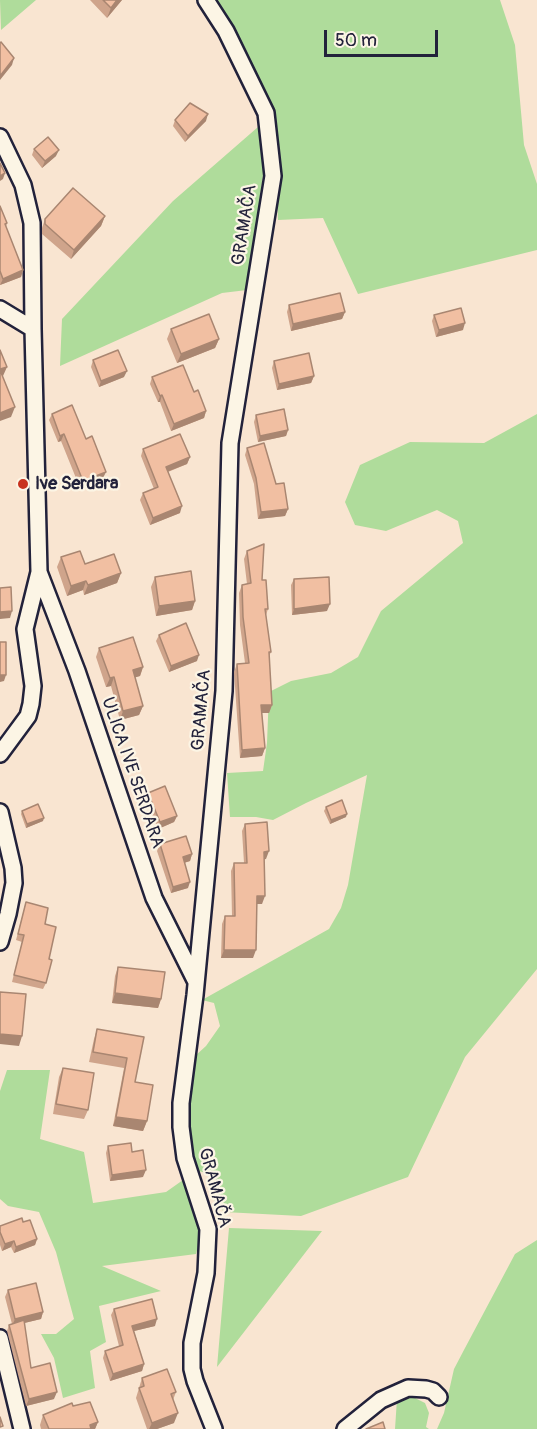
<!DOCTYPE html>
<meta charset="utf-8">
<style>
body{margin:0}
#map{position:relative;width:537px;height:1429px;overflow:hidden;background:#f9e5d1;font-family:Pangolin,sans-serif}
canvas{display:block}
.scale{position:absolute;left:324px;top:30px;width:114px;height:27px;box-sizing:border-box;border:3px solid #22223b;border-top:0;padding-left:8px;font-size:18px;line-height:21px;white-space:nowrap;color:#22223b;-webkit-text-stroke:4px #fcf5e5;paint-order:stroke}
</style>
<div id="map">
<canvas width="537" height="1429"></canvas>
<div class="scale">50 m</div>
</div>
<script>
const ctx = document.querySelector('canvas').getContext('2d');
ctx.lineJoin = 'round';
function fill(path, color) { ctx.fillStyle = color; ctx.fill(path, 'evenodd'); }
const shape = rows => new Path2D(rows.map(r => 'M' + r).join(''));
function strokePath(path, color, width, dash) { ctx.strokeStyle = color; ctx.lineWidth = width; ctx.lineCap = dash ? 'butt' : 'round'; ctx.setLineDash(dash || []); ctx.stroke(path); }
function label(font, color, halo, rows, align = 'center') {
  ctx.font = font + ' Pangolin,sans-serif'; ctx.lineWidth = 4.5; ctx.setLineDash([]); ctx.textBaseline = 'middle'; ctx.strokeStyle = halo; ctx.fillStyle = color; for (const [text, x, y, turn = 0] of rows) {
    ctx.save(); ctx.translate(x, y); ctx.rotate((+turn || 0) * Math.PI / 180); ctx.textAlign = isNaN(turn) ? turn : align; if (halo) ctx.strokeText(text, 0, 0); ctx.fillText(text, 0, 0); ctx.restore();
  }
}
fill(shape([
 [0,0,36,0,1,30],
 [216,0,500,0,515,45,524,145,537,184,537,250,358,294,323,218,278,220,274,114,228,18],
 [258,127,264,168,247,290,222,293,60,366,62,319,173,201],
 [537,414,537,969,465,1057,408,1177,301,1216,224,1212,211,1196,218,1182,210,1174,195,1170,191,1157,190,1102,195,1056,206,1046,220,1026,214,1003,202,1000,329,929,341,908,348,885,367,775,306,803,273,820,256,817,230,817,227,773,263,771,267,743,269,692,291,681,331,673,358,657,381,611,463,543,458,521,437,510,386,531,355,525,345,502,360,465,410,442,484,443],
 [7,1070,50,1070,40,1139,84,1152,93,1203,166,1192,183,1180,201,1236,196,1254,102,1266,161,1291,99,1306,106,1342,90,1351,95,1388,63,1398,54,1358,41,1334,56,1334,74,1319,56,1252,39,1212,8,1206,0,1199,0,1091],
 [229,1228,322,1231,217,1367],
 [537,1240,537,1429,437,1429,444,1413,454,1369,465,1348,515,1254],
 [411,1396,425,1403,429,1413,426,1427,429,1429,395,1429,397,1399]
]), '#afdc9b');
const minor = shape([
 [206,0,226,31,266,113,273,176,230,443,224,691,195,995,181,1103,181,1127,185,1158,208,1229,206,1273,192,1343,192,1369,195,1381,214,1429],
 [0,137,23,185,32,223,33,329],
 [0,309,33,329,39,572,25,629,33,686,31,704,28,716,0,754],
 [39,572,77,671,154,898,196,982],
 [0,812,13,868,14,883,8,914,0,942],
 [0,1338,22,1429],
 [345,1429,381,1400,408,1388,426,1389,433,1391,439,1397]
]);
strokePath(minor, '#22223b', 20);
strokePath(minor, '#fcf5e5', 15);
fill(shape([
 [90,0,122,0,107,18],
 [175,120,206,121,185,142,173,126],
 [34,149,56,156,42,168,32,155],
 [0,206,7,223,6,227,23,270,21,277,0,285],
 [105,216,101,226,71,259,42,234,42,228,45,219],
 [289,305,345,312,342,319,291,331,287,312],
 [434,315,463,330,436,337,432,321],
 [171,329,219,339,215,348,177,363,167,339],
 [93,360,124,377,99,387,91,367],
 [274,361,314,376,311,383,277,390,272,368],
 [152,377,194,392,206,411,204,418,171,431,160,402,158,402,150,384],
 [52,414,86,439,103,478,80,488,61,441,58,442,49,420],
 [256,415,288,430,286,436,258,442,254,422],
 [247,448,276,484,288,509,285,516,258,519,254,484,245,455],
 [143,449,190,457,187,464,168,472,180,513,150,525,140,500,143,493,154,489,141,456],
 [247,551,262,580,268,609,266,615,271,652,269,656,272,705,269,713,262,713,265,748,262,756,240,758,234,672,237,664,245,663,240,625,239,593,242,585,247,584,244,559],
 [61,557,85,564,121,573,117,583,84,595,83,590,67,596,57,567],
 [155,577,195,601,192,610,156,616,151,587],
 [294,579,327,611,292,615,291,585],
 [159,635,197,661,169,672,156,641],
 [99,648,143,667,140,676,135,677,143,706,139,715,120,720,111,686,106,687,96,657],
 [148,793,177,816,174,822,158,829,146,800],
 [326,807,346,817,330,824,324,811],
 [22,811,43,821,26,828,21,814],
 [245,824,266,859,264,859,262,904,257,904,253,958,221,958,222,924,225,916,232,916,231,871,234,863,244,863,242,831],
 [160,844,192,854,190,861,184,863,188,888,171,893,157,851],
 [26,902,45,924,46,983,43,989,12,982,22,942,16,940],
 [118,967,161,999,158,1008,112,1003,115,976],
 [97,1029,144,1037,135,1082,147,1121,143,1131,113,1126,124,1068,89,1062,94,1039],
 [63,1068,88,1110,84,1119,53,1114,59,1077],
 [108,1146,132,1152,143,1177,110,1181,106,1153],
 [23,1222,37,1239,35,1245,14,1253,11,1247,2,1251,0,1245,0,1226],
 [8,1290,43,1312,41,1319,24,1323,31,1368,54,1399,26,1406,7,1331,9,1325,12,1324,5,1297],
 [114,1309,155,1326,134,1331,144,1364,142,1371,110,1381,103,1358,105,1351,119,1346,111,1315],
 [142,1378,176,1392,173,1400,174,1423,157,1429,147,1429,136,1398],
 [73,1406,98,1422,95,1429,41,1429,40,1425,43,1415]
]), '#cfa48b');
fill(shape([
 [117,0,122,0,107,18,111,8],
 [14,58,12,65,0,80,0,76],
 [208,114,206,121,185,142,188,136],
 [59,150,56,156,42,168,45,161],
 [5,173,3,179,0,181,0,176],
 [105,216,101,226,71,259,74,250],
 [23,270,21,277,0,285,3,279],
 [345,312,342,319,291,331,293,324],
 [465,323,463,330,436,337,439,330],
 [219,339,215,348,177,363,181,354],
 [7,367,3,376,0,377,0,369],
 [127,371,124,377,99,387,101,381],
 [314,376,311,383,277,390,279,384],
 [162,395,160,402,158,402,160,396],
 [15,407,11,417,0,421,0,413],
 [206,411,204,418,171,431,174,424],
 [288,430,286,436,258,442,260,436],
 [64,434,61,441,58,442,60,436],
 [190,457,187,464,164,473,166,467],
 [106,472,103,478,80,488,83,481],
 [182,506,180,513,150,525,153,518],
 [288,509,285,516,258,519,261,512],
 [121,573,117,583,84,595,88,585],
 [86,581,83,590,67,596,71,586],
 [195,601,192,610,156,616,159,606],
 [330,604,327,611,292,615,294,609],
 [12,611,10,618,0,619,0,612],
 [199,655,197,661,169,672,171,666],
 [143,667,140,676,130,679,133,670],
 [0,675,6,675,4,681,0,682],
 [114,677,111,686,106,687,110,678],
 [261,705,272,705,269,713,258,713],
 [143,706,139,715,120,720,123,711],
 [265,748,262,756,240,758,242,750],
 [347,814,346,817,330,824,331,820],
 [177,816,174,822,158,829,160,822],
 [44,818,43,821,26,828,27,824],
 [269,851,266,859,261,860,264,852],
 [192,854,190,861,180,864,183,857],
 [190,882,188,888,171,893,173,887],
 [257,896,265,896,262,904,254,904],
 [224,950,256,950,253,958,221,958],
 [115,993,161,999,158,1008,112,1003],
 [0,1034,22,1036,19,1046,0,1044],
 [116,1117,147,1121,143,1131,113,1126],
 [146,1170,143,1177,110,1181,112,1175],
 [37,1239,35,1245,14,1253,16,1247],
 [14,1241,11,1247,2,1251,5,1244],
 [43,1312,41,1319,12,1326,15,1319],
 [157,1319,155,1326,130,1332,132,1326],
 [144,1364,142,1371,110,1381,113,1374],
 [57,1392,54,1399,26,1406,29,1399],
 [178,1413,174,1423,157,1429,149,1429,152,1423],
 [98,1422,95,1429,88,1429,90,1425]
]), '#a98671');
const building = shape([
 [103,0,117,0,111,8,103,0],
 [1,42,14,58,0,76,0,43,1,42],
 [190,103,208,114,188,136,175,120,190,103],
 [48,137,59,150,45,161,34,149,48,137],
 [0,163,5,173,0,176,0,163],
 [73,188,105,216,74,250,45,224,45,219,73,188],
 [0,206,7,223,5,224,23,270,3,279,0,271,0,206],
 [340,293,345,312,293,324,289,305,340,293],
 [461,308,465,323,439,330,434,315,461,308],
 [209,314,219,339,181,354,171,329,209,314],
 [0,350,7,367,0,369,0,350],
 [118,350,127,371,101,381,93,360,118,350],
 [309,353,314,376,279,384,274,361,309,353],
 [183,365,194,392,198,390,206,411,174,424,162,395,160,396,152,377,183,365],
 [0,370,15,407,0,413,0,370],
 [72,405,86,439,92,436,106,472,83,481,64,434,60,436,52,414,72,405],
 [284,409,288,430,260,436,256,415,284,409],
 [180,434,190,457,166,467,182,506,153,518,143,493,158,487,143,449,180,434],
 [264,443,276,484,284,483,288,509,261,512,256,478,247,448,264,443],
 [264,544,262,580,266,580,268,609,265,609,271,652,269,652,272,705,261,705,265,748,242,750,237,664,249,663,243,617,242,585,251,583,247,551,264,544],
 [80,551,85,564,114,554,121,573,88,585,86,581,71,586,61,557,80,551],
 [191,571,195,601,159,606,155,577,191,571],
 [329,577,330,604,294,609,294,579,329,577],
 [11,587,12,611,0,612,0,588,11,587],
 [186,623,199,655,171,666,159,635,186,623],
 [133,637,143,667,133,670,143,706,123,711,114,677,110,678,99,648,133,637],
 [0,642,6,642,6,675,0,675,0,642],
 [165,786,177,816,160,822,148,793,165,786],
 [342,800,347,814,331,820,326,807,342,800],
 [38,804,44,818,27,824,22,811,38,804],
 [267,822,269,851,264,852,265,896,257,896,256,950,224,950,225,916,235,916,234,863,247,863,245,824,267,822],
 [186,836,192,854,183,857,190,882,173,887,160,844,186,836],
 [26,902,48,908,45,924,56,927,49,959,52,960,46,983,14,975,24,935,18,934,26,902],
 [118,967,165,972,161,999,115,993,118,967],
 [0,992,26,994,22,1036,0,1034,0,992],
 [97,1029,144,1037,135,1082,153,1085,147,1121,116,1117,127,1058,93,1052,97,1029],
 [63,1068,94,1073,88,1110,56,1104,63,1068],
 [131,1143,132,1152,143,1150,146,1170,112,1175,108,1146,131,1143],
 [22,1218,23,1222,30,1220,37,1239,16,1247,14,1241,5,1244,0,1232,0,1226,22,1218],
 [36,1283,43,1312,15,1319,8,1290,36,1283],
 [152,1299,157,1319,132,1326,144,1364,113,1374,105,1351,123,1345,114,1309,152,1299],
 [24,1320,31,1368,50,1363,57,1392,29,1399,9,1325,24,1320],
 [167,1369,176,1392,171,1394,178,1413,152,1423,139,1388,144,1386,142,1378,167,1369],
 [90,1402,98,1422,90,1425,91,1429,49,1429,43,1415,72,1403,73,1406,90,1402],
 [0,1417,3,1426,0,1427,0,1417],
 [383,1422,385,1429,366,1429,383,1422]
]);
fill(building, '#f1bfa2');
strokePath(building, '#a98671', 1.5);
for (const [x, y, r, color] of [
 [23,484,6,"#c8321e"]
]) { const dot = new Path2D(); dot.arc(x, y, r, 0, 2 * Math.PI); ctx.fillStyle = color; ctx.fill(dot); strokePath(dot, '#fcf5e5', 2); }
label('18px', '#22223b', '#fcf5e5', [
 ["GRAMAČA",245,225,-81],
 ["GRAMAČA",202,710,-85],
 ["ULICA IVE SERDARA",132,773,71],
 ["GRAMAČA",214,1188,75]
]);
label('bold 18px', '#22223b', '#fcf5e5', [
 ["Ive Serdara",35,484]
], 'left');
</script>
